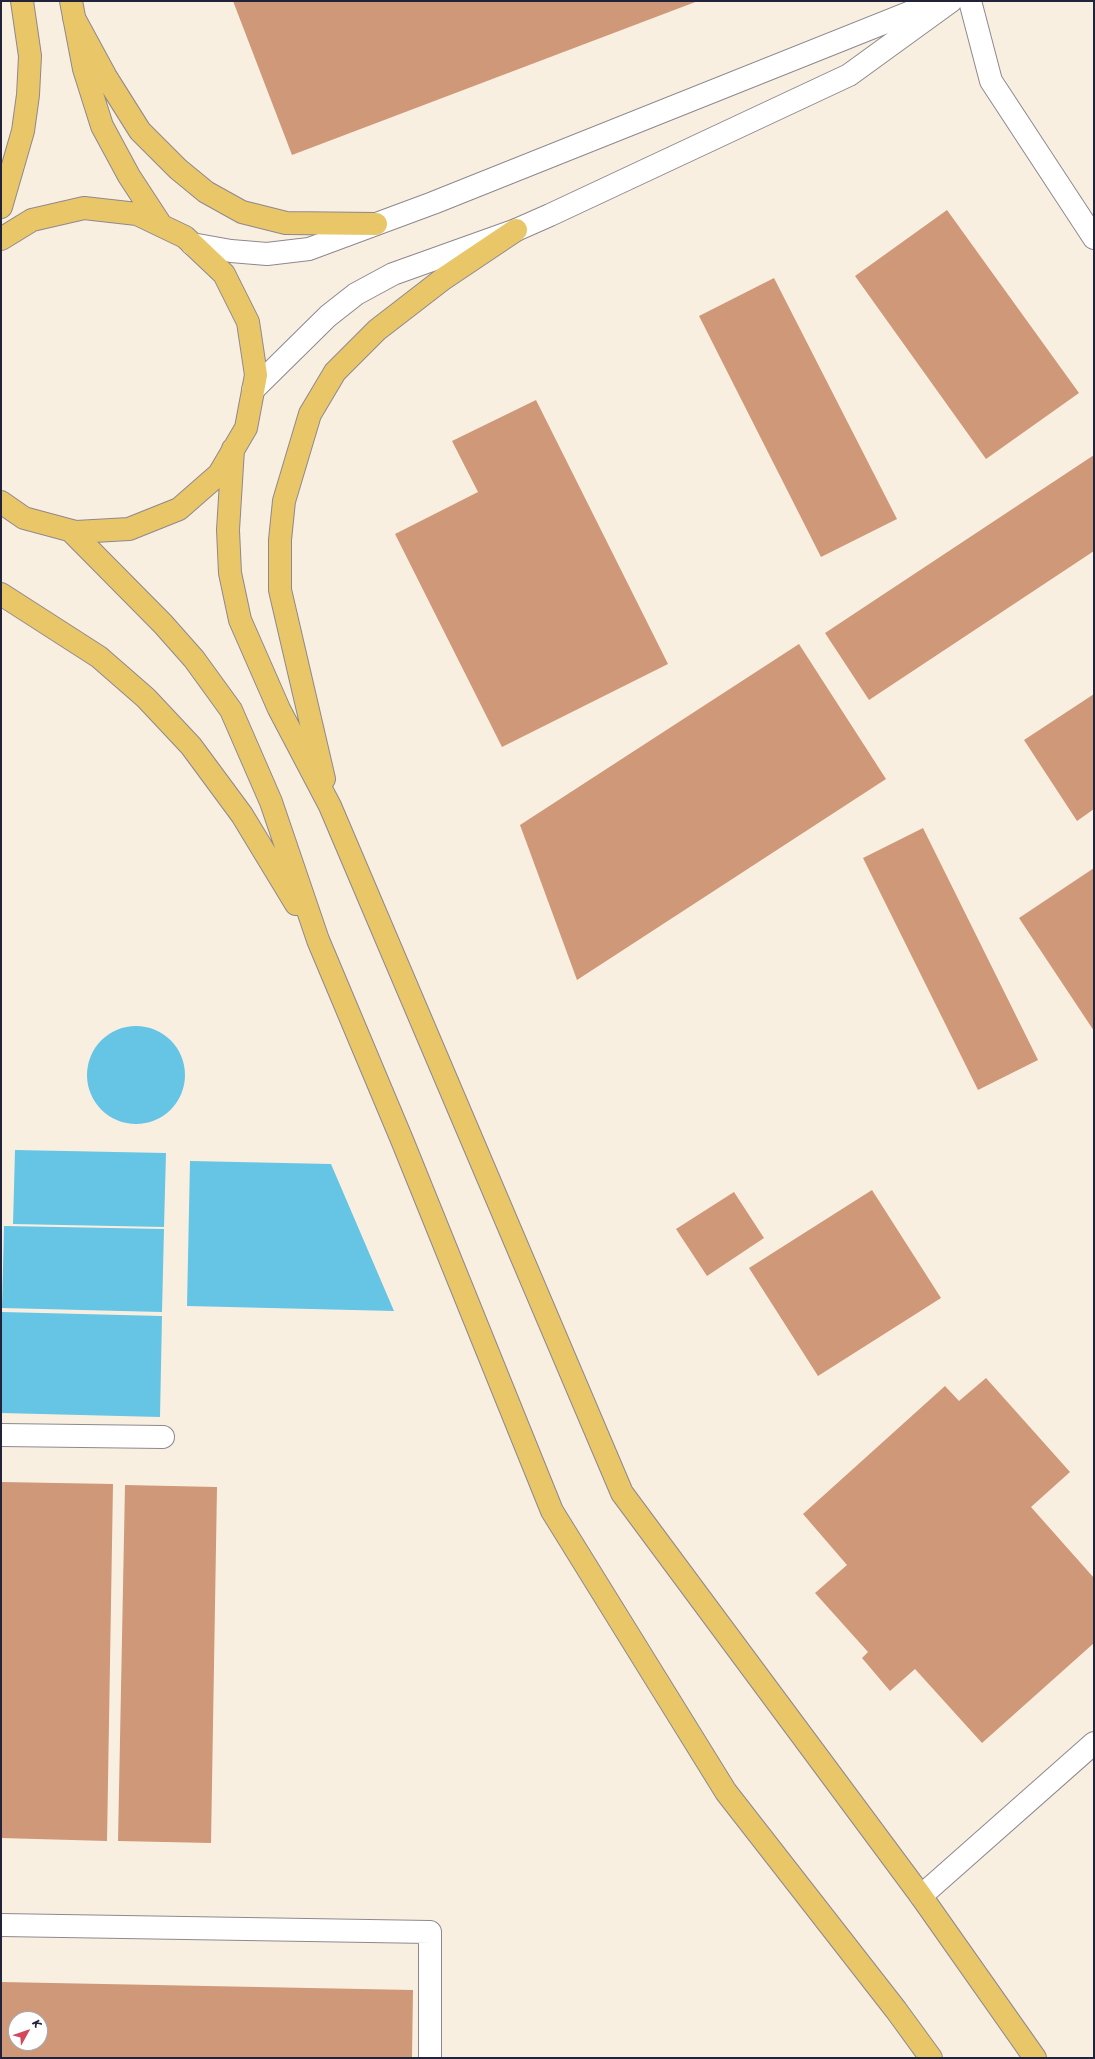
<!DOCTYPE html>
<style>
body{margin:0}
#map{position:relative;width:1095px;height:2059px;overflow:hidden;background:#f9efe1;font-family:Sriracha,sans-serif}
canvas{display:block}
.frame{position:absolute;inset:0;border:2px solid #22223b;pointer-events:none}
.north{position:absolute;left:8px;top:2011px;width:40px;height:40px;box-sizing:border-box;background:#fff;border:1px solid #a7a7b1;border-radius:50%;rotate:50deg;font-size:11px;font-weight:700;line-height:16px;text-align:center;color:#22223b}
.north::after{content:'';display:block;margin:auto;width:14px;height:18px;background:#d1495b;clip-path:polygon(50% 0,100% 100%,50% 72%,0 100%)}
</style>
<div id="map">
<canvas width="1095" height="2059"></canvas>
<div class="frame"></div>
<div class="north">K</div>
</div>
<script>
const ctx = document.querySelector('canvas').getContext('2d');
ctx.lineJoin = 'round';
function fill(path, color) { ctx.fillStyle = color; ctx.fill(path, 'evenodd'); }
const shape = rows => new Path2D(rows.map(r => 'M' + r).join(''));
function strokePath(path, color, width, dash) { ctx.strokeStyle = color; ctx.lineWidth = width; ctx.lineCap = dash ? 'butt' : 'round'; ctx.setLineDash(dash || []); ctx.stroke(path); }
fill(shape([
 '87 1075a49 49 0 1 1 98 0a49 49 0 1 1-98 0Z',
 [15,1150,166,1153,164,1227,13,1224],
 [190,1161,331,1164,394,1311,187,1306],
 [4,1226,164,1229,162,1312,2,1308],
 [2,1312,162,1316,160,1417,1,1413]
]), '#66c5e4');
fill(shape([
 [233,1,698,1,292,155],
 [947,210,1079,393,986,459,855,276],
 [774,278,897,519,821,557,699,316],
 [536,400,668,664,502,747,395,534,478,492,452,441],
 [1094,455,1094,551,869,700,825,633],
 [799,644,886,779,577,980,520,825],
 [1094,694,1094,809,1077,821,1024,740],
 [923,828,1038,1060,978,1090,863,858],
 [1094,868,1094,1031,1019,918],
 [872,1190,941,1298,818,1376,749,1268],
 [734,1192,764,1238,707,1276,676,1229],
 [986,1378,1070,1472,1031,1507,1094,1578,1094,1643,982,1743,915,1669,890,1691,862,1658,868,1652,815,1593,847,1565,803,1514,945,1386,959,1401],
 [1,1482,113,1484,107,1841,1,1838],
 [125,1485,217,1487,211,1843,118,1841],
 [1,1982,413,1990,412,2058,1,2058],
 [16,2019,40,2019,40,2043,16,2043]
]), '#cf9878');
const minor = shape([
 [970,1,991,81,1094,238],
 [192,244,231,251,267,254,309,249,433,203,936,2],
 [253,390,328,316,356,294,393,274,516,230,550,215,849,75,951,1],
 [1,1435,163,1437],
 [921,1896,1094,1743],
 [1,1925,430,1932,430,2058]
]);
const primary = shape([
 [71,1,84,69,102,126,129,176,161,225],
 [74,18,106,77,140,131,178,169,206,192,242,212,286,223,376,224],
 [1,207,23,131,28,95,30,56,22,1],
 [1,239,32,220,84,208,137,214,185,237,224,274,248,322,256,375,246,428,219,474,179,509,129,529,76,532,24,518,1,502],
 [233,449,228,530,230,573,240,620,279,709,330,806,622,1493,921,1896,1035,2058],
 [71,531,163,624,194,659,231,710,271,802,318,940,402,1140,552,1511,726,1792,896,2010,931,2058],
 [1,594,99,657,146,698,191,746,242,815,296,904],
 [324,779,280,590,280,540,284,501,310,414,335,372,377,330,443,279,516,230]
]);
strokePath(minor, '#8e888e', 24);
strokePath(primary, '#8e888e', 24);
strokePath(minor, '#fff', 22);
strokePath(primary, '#e9c769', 22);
</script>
